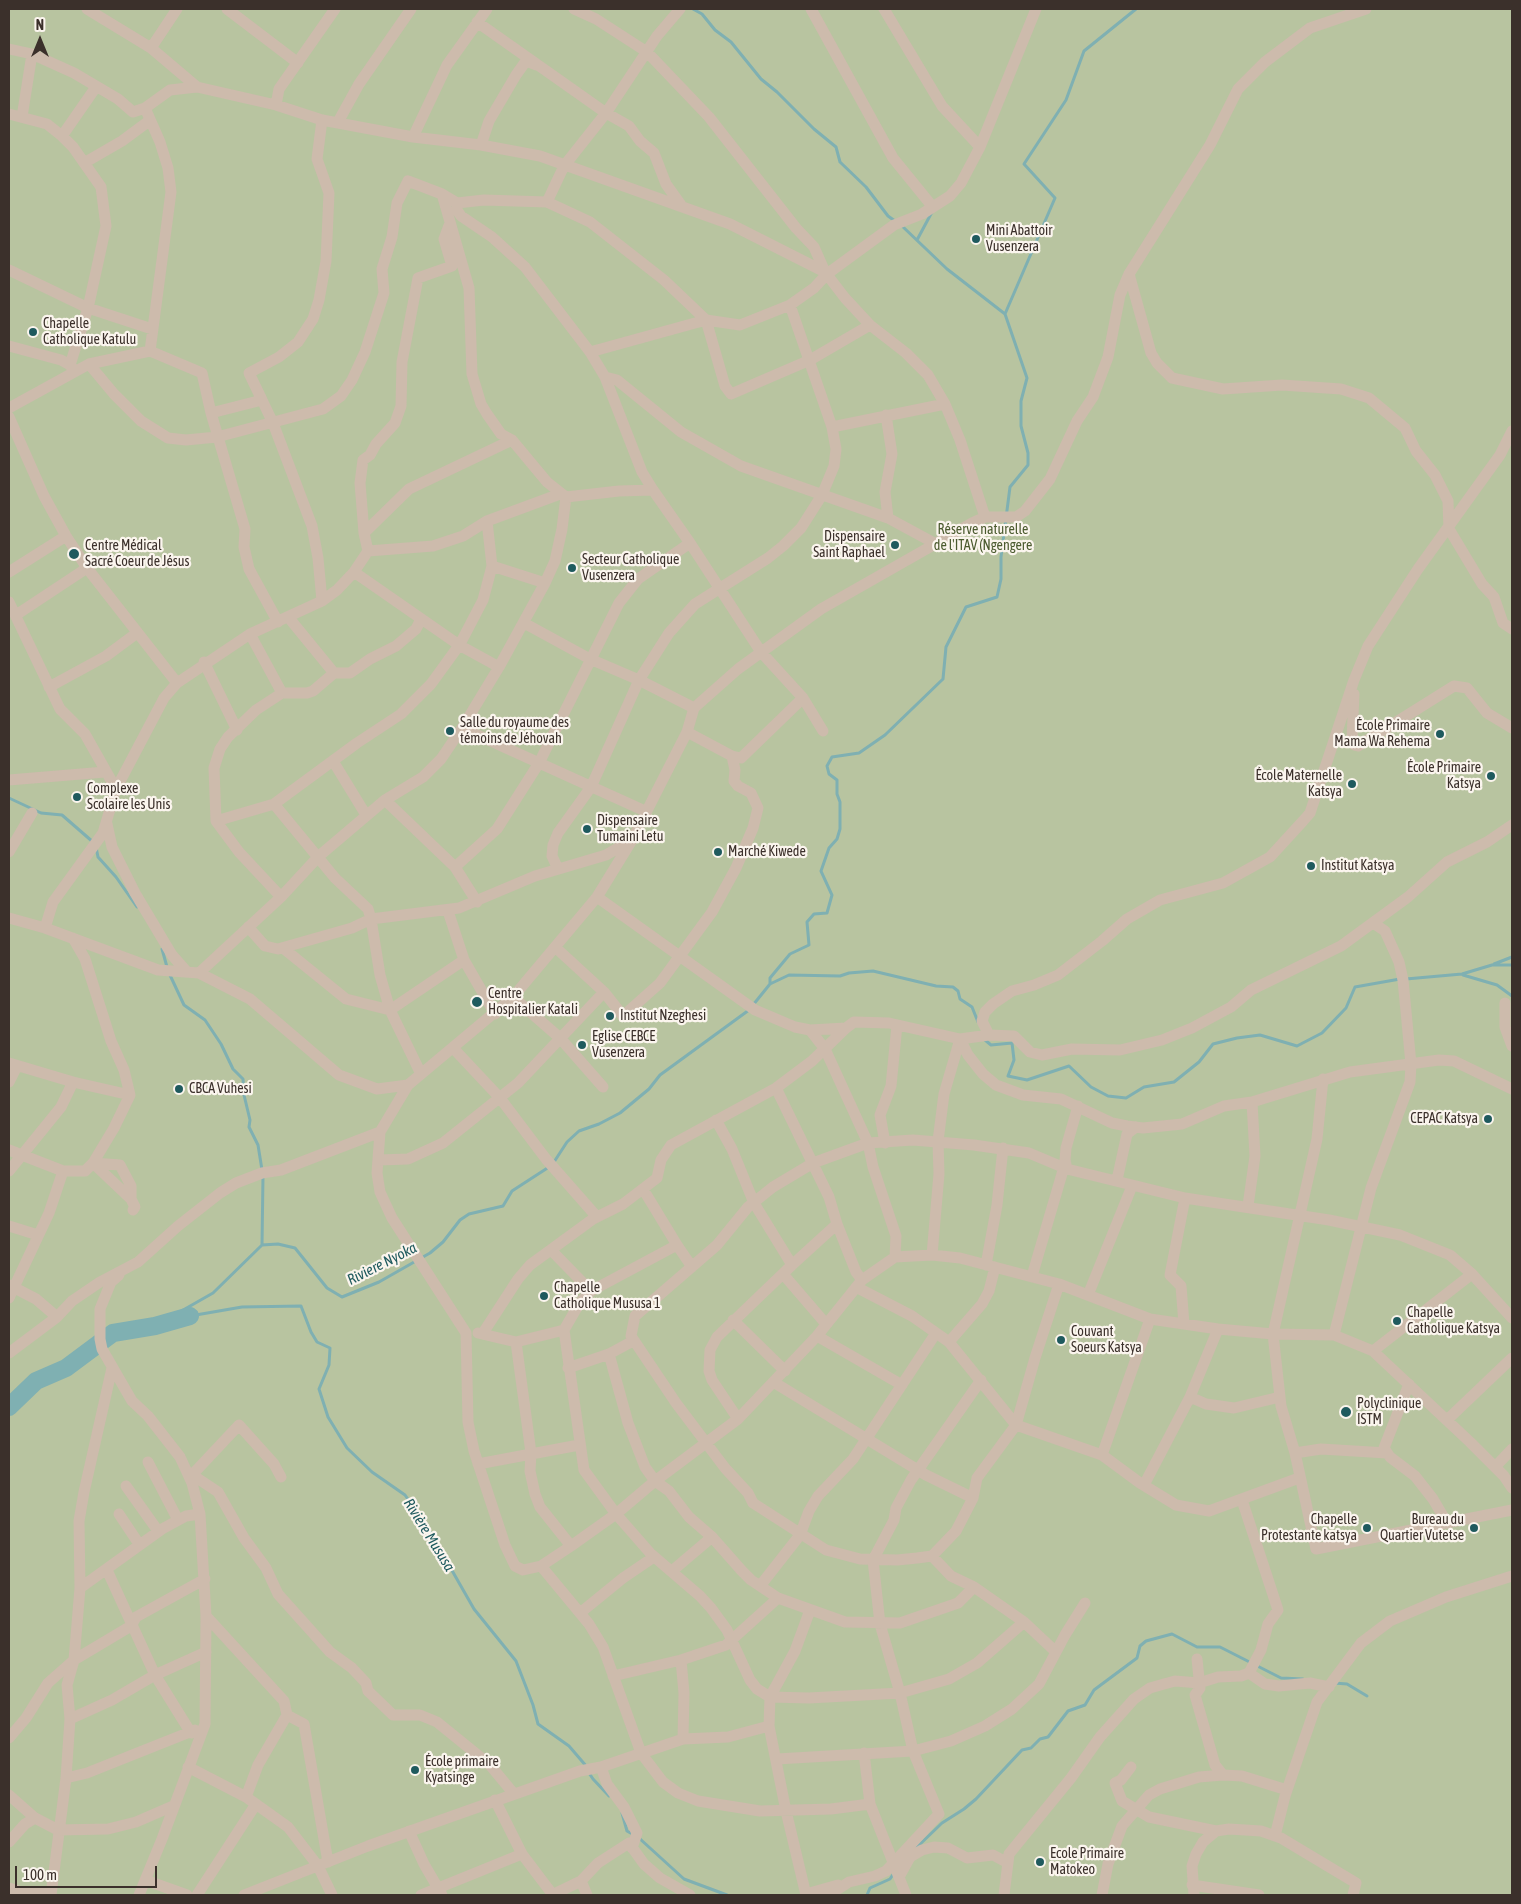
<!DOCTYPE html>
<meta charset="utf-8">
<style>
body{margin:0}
#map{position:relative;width:1521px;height:1904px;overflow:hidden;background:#f4ebe1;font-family:"Asap Condensed",sans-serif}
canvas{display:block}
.frame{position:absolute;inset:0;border:10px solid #3b302b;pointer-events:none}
.north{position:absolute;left:15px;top:15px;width:50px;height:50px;-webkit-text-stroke:4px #fbf5ee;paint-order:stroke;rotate:0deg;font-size:14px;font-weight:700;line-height:20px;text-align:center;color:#3b302b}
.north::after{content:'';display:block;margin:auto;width:18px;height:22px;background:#3b302b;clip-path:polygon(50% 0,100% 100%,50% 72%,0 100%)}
.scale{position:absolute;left:15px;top:1866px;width:142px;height:22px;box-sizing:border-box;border:2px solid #3b302b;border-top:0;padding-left:6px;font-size:15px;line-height:18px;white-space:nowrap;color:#3b302b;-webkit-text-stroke:4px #fbf5ee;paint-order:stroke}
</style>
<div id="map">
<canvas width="1521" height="1904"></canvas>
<div class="frame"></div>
<div class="north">N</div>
<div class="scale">100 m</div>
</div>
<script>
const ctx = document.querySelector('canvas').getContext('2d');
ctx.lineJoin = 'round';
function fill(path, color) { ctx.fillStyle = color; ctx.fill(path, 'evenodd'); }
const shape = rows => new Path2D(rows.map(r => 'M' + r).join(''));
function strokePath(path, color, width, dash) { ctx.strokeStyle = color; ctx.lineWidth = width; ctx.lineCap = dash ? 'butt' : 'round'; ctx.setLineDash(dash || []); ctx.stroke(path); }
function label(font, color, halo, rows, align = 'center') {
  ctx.font = font + ' "Asap Condensed",sans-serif'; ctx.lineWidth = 4.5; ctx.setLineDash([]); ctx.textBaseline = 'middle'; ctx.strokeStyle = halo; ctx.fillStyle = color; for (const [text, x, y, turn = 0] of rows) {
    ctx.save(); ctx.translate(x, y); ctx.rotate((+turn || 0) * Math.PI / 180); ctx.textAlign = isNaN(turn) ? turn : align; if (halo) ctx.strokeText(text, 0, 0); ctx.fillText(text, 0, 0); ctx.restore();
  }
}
fill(shape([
 [9,9,1512,9,1512,1895,9,1895]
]), '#b8c4a0');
strokePath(shape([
 [693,9,702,14,715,30,731,42,761,79,777,92,814,129,836,147,840,162,866,187,888,216,895,221],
 [917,240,932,212],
 [1005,314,1055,198,1024,164,1066,100,1084,51,1136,9],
 [9,798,41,813,62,815,93,842],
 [96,847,98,857,116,877,137,907],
 [162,949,167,967],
 [1494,964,1512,957],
 [169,973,184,1005,205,1020,221,1044,233,1069,243,1079,244,1095,250,1120,249,1127,258,1145,262,1170],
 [1463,975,1497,985,1512,996],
 [1406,979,1462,974,1492,965,1512,965],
 [770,984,770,978,790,954,809,945,807,922,814,914,827,913,832,895,821,871,829,848,837,839,840,829,840,802,837,794,837,780,829,774,827,766,832,757,859,753,885,735,943,679,946,647,966,607,997,597,1001,579,1001,557,1010,487,1028,465,1028,453,1021,426,1021,401,1027,378,1005,314,947,269,902,226],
 [753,1005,770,984,789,975,840,976,849,973,873,971,936,986,953,987,958,991,960,999,972,1007,978,1022],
 [985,1040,991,1045,1012,1043,1014,1060,1008,1076,1027,1080,1069,1066,1091,1087,1108,1096,1126,1098,1144,1087,1174,1082,1199,1062,1213,1044,1237,1038,1260,1035,1297,1046,1322,1033,1346,1008,1355,987,1400,979],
 [554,1162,567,1142,579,1131,599,1124,620,1113,649,1089,660,1075,749,1010],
 [262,1245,263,1176],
 [190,1316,242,1307,301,1306,311,1332,317,1342,330,1348,329,1365,319,1389,328,1417,347,1448,372,1472,405,1495,426,1525,474,1609,516,1661,533,1705,538,1724,569,1746,587,1767],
 [155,1326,213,1293,262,1245,278,1244,295,1248,327,1288,342,1297,379,1282,430,1253,443,1242,460,1220,469,1214,503,1206,512,1191,549,1167],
 [1334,1683,1347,1684,1367,1696],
 [589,1773,593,1779,609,1796],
 [622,1813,627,1831,634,1835],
 [639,1838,684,1879,727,1895],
 [916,1848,942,1823,964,1809,976,1799,1022,1750,1031,1748,1040,1739,1048,1737,1068,1711,1085,1705,1094,1690,1137,1658,1140,1646,1146,1641,1172,1634,1197,1647,1220,1647,1281,1678,1303,1679],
 [867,1895,870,1888,890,1879,894,1873]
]), '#7fb0b2', 3);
strokePath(shape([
 [9,1407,36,1381,66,1368,113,1333,155,1326,190,1316]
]), '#7fb0b2', 18);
strokePath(shape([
 [87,9,151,48,197,87],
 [227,9,298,63],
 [574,9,596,19,647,52,709,117,796,228,814,247,825,272],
 [811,9,893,158,932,206],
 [884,9,942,106,980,147],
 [477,22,606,113,629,126,640,141,654,153,666,184,681,205],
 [151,48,177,9],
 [9,49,32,54,74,73,118,99,133,112,145,108],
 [276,105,279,89,335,9],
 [9,114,47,124,62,136,73,147,101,187,106,226,88,308,70,365],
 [22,117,32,54],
 [338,122,359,84,411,9],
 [62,136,96,87],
 [413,137,447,65,487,9],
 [481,145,489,121,516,75,526,61,536,65],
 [84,163,122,141,149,121],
 [442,194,469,288,472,374,481,404,487,414,501,434,512,440,547,482,566,497,619,491,653,490],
 [547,202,564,166,606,113,657,36,680,9],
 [457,203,457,210,461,216,492,237,525,267,590,352,605,377,642,472,653,490,690,543,761,652,803,698,823,731],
 [9,270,88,308,152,329],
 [1129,274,1151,353,1157,363,1172,378,1223,389,1282,385,1341,389,1369,398,1405,428,1416,451,1435,475,1448,501,1449,529,1482,584,1494,597,1503,623,1512,629],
 [9,346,61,360,70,365,74,370],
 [150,351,202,373,211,413,262,400,249,373,279,357,298,342,313,319,319,300,326,261,329,193,317,159,322,120],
 [590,352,706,320,740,325,790,305,814,288,827,274,894,225,922,214,950,196,961,183,980,147,1036,9],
 [89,364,114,394,141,421,168,438,186,440,217,437,323,409,341,396,352,380,365,352,384,293,382,269,392,237,397,203,408,181,442,194,457,203,484,200,547,202,590,222,664,280,706,320,725,386,731,394,810,360,870,325],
 [605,377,617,380,681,432,741,466,888,518,936,544],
 [262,400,273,423,312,526,318,558,322,601],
 [9,408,89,364,150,351,171,192,168,168,160,142,145,108,170,90,197,87,276,105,322,120,413,137,481,145,540,156,730,224,825,272,845,298,870,325,906,353,928,375,945,404,960,440,985,517],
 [211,413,245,529,244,547,249,569,278,622],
 [886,415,892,454,885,492,888,518],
 [9,417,44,496,66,536,87,568,177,683],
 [832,427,945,404],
 [364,533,409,489,512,440],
 [368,551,433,546,463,536,487,521,560,494],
 [492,566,545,583],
 [9,572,66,536],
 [354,572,459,645,499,667],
 [9,602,60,709,85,734,116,789],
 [16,615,87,568],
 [289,618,334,673],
 [524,623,590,659,639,680,694,708],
 [250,634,282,693],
 [204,662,237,730],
 [49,687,106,656,137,633],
 [1354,694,1352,740,1354,745,1358,746,1454,686,1467,688,1487,713,1512,728],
 [462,728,645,811],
 [732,756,741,758,803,698],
 [333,761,366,815],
 [9,780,105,772],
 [385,800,455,867,477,902],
 [274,804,335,878,368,909,371,919,459,908,535,876,606,855,630,841],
 [216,821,274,804,357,743,401,714,431,684,460,644,483,600,492,566,487,521],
 [107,824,112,847,135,893,172,955,187,972],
 [9,852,32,813],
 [455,867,497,829,539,763,619,603,638,579,690,543],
 [558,869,552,856,553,845,558,833,591,787,639,680,669,633,695,604,768,558,783,546,801,528,822,495,834,466,836,449,832,427,790,305],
 [281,897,239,852,216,821,214,768,220,749,228,737,256,710,282,693,307,693,313,691,334,673,350,673,370,659,396,646,416,629,421,619],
 [597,897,755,1010,795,1027,810,1030,846,1028,854,1022,889,1023,960,1039,989,1035,1014,1036,1030,1052,1042,1055,1072,1049,1120,1050,1162,1040,1192,1028,1231,1007,1251,990,1341,946,1408,897,1447,862,1487,842,1512,825],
 [448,911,464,960,495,1014],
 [9,918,45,928,158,970,199,973,250,999,339,1075,377,1089,408,1085],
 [248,927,265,946,278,949,352,928,371,919,380,975,390,1010,421,1074],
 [45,928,53,902,103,833,116,789,164,698,177,683,250,634,322,601,337,590,354,572,368,551,364,533,360,483,363,460,370,455,376,444,395,423,401,406,402,362,418,278,452,266,444,239,450,223],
 [73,938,85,959,111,1041,124,1070,130,1095,114,1128,93,1163,120,1165,131,1186,131,1199],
 [555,947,604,992,623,1016,660,983,712,912,736,868,753,828,758,808,751,793,738,786,734,781,735,770,732,756,687,732],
 [283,948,346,999,390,1010,464,960],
 [199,973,281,897,319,856,385,800,423,777,441,759,462,728,499,667,545,583,555,561,562,529,566,497],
 [513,997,560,1038,603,1087],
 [1505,1003,1505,1027,1512,1046],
 [810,1030,825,1049,868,1143,873,1167,896,1236,895,1257],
 [989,1035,982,1021,985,1012,993,1004,1012,991,1034,985,1058,975,1102,941,1127,919,1160,900,1223,883,1270,857,1303,821,1310,813,1354,680,1368,646,1418,569,1500,455,1512,431],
 [960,1039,968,1055,983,1074,996,1085,1023,1095,1061,1099,1112,1123,1127,1126,1143,1128,1182,1124,1224,1106,1252,1102,1350,1072,1439,1060,1454,1061,1512,1089],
 [454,1049,500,1098,546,1159,597,1217],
 [9,1063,73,1082,130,1095],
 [1323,1079,1317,1139,1273,1334,1281,1406,1295,1453,1316,1549,1512,1510],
 [9,1082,17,1066],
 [776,1088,829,1197,837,1224,856,1272,862,1280],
 [716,1120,732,1149,754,1203,792,1265],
 [380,1132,377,1173,380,1192,392,1218,466,1333,468,1422,474,1451,505,1545,515,1566,523,1570,541,1566,571,1546,616,1514,655,1481,738,1419,817,1336,862,1280,895,1257,932,1255,960,1258,1059,1284,1150,1319,1218,1329,1273,1334,1334,1335,1373,1351,1470,1442,1504,1476,1512,1488],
 [885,1143,880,1115,891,1086,897,1025],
 [9,1150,63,1171,85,1171,93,1163,131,1199,135,1207,133,1210],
 [379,1160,408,1159,443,1143,518,1083,604,992],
 [1067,1169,1065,1160,1066,1148,1078,1106],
 [9,1171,61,1107,73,1082],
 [1117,1180,1127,1134,1136,1127],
 [643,1189,677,1245,591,1291,579,1304,564,1330,584,1470,616,1514,651,1554,700,1596,711,1608,727,1630,750,1680,757,1689,770,1697,809,1698,900,1693,949,1679,977,1663,1024,1622],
 [1248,1206,1255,1156,1252,1102],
 [9,1226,38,1235],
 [677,1245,692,1267],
 [551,1250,591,1291],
 [932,1255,939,1174,938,1141,944,1094,960,1039],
 [986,1265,997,1205,1003,1148],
 [783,1274,826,1324],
 [119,1275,111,1282,100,1309,100,1339,102,1349,132,1401,148,1416,180,1457,192,1483,200,1514,206,1616,205,1724,162,1839,139,1895],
 [1032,1276,1064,1167],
 [1059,1284,1035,1358,1016,1425,977,1478,973,1498,956,1531,932,1556,917,1558,897,1560,860,1559,826,1550,753,1503,748,1493,725,1468,676,1403,631,1336,635,1316,717,1245,748,1207,773,1187,813,1163,868,1143,913,1140,974,1145,1029,1153,1067,1169,1185,1198,1329,1220,1400,1235,1450,1255,1472,1274,1512,1318],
 [9,1285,36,1299,57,1317],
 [856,1287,912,1316,949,1342,1016,1425,1102,1455,1140,1483,1176,1505,1209,1511,1299,1478],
 [1088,1295,1132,1186],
 [9,1298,49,1213,63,1171],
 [733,1320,785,1371],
 [1184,1324,1181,1286,1170,1275,1185,1198],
 [478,1333,516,1342,564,1330],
 [483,1333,518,1279,530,1265,593,1219,623,1204,657,1178,661,1160,671,1145,776,1088,812,1061,846,1028],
 [1334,1335,1371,1188,1410,1082,1411,1064,1403,980,1399,962,1385,931,1373,923],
 [817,1336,902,1385],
 [516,1342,531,1453,530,1471,535,1494,540,1507,571,1546],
 [949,1342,982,1304,989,1291,995,1267],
 [1373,1351,1472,1274],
 [9,1353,57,1317,72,1301,100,1282,138,1262,178,1226,220,1193,236,1183,262,1173,281,1170,380,1132,408,1085,513,997,597,897,632,840,687,732,694,708,738,669,821,609,972,523,985,517,1016,517,1025,511,1050,479,1077,421,1093,397,1108,357,1120,295,1129,274,1210,145,1238,89,1265,62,1310,28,1366,9],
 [609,1354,628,1423,645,1467,655,1481,669,1491,689,1517,712,1537,742,1571,751,1580,778,1598,845,1622,900,1623,958,1603,974,1587],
 [568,1368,609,1354,633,1341],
 [775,1383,926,1475,973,1498],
 [1409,1384,1384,1448,1390,1457,1415,1476,1433,1499,1447,1523],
 [1190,1397,1206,1404,1234,1408,1280,1397],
 [738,1419,712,1380,709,1371,710,1350,717,1337,792,1265,837,1224],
 [1447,1420,1512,1358],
 [1295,1453,1321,1449,1387,1453],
 [1102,1455,1150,1319],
 [148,1462,178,1520],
 [478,1464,579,1445],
 [1495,1467,1512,1449],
 [188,1472,218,1492,244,1538,266,1568,278,1594,330,1652,352,1668,366,1683,368,1691,393,1715,420,1715,437,1722,490,1765,514,1794],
 [192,1475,239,1425,274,1464,281,1477],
 [1144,1485,1190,1397,1218,1329],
 [126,1486,158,1531],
 [119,1514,139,1544],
 [932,1556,951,1576,974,1587,1024,1622,1056,1652],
 [541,1566,589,1624,603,1647,641,1753,663,1782,678,1793,698,1801,760,1811,831,1809,870,1804],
 [107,1570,155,1675,191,1733],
 [672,1571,712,1537],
 [760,1586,800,1535,809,1511,818,1496,853,1459,936,1333],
 [80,1588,162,1529,186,1516,200,1514],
 [580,1613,623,1578,651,1559,651,1554],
 [206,1616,284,1701,287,1715,304,1724,328,1862],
 [1197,1659,1200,1688,1195,1695,1215,1765,1223,1775],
 [681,1660,684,1693,683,1739],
 [1249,1673,1265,1684,1279,1686,1310,1683,1329,1687],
 [613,1676,681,1660,726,1645,778,1598],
 [70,1719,112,1700,155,1675,206,1652],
 [9,1738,26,1718,48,1683,74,1660,131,1626,136,1617,205,1579],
 [864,1753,870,1804,906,1895],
 [777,1759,913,1751,951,1741,985,1726,1012,1709,1039,1684,1065,1635,1085,1603],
 [188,1767,246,1797,288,1827,318,1866,332,1895],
 [601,1767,607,1784,624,1807,637,1833,632,1848],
 [1131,1767,1121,1780,1115,1783,1122,1801,1149,1817,1216,1831],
 [66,1778,87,1773,195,1730],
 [9,1795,35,1818,58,1830,108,1829,136,1822,173,1806],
 [246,1797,258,1765,287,1715],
 [495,1800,522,1854,553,1895],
 [409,1831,424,1864,442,1895],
 [1275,1836,1285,1796,1317,1702,1361,1643,1390,1621,1446,1597,1512,1576],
 [9,1842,25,1824,35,1818],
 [899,1877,910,1857,922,1850,934,1847,948,1848,967,1858,993,1855,1008,1863],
 [145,1880,187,1895],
 [581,1881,587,1895],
 [1192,1885,1259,1895],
 [9,1888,24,1893,51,1892],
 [806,1894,838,1885],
 [51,1895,66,1778,70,1719,67,1685,74,1660,80,1588,79,1521,84,1492,112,1368],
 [197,1895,256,1804],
 [244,1895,368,1846,580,1771,601,1767,683,1739,728,1737,769,1726],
 [421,1895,522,1854],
 [552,1895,581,1881,598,1863,629,1843,644,1864,660,1878,690,1895],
 [806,1895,786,1811,769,1726,770,1697,795,1651,810,1610],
 [829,1895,849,1882,875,1876,886,1871,939,1814,913,1751,900,1693,880,1624,873,1560,894,1520,896,1508,911,1480,981,1380],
 [1004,1895,1009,1854,1071,1778,1100,1737,1134,1699,1150,1688,1164,1684,1175,1681,1199,1683,1218,1677,1241,1676,1249,1673,1261,1650,1268,1624,1278,1610,1242,1500],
 [1102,1895,1108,1864,1122,1826,1149,1795,1160,1789,1199,1777,1223,1775,1242,1776,1287,1790],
 [1194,1895,1192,1866,1196,1854,1203,1842,1216,1831,1229,1829,1261,1831,1281,1838,1356,1883,1353,1895]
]), '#cdbbac', 11);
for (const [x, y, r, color] of [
 [976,239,5,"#1f5a5e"],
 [33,332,5,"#1f5a5e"],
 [895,545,5,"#1f5a5e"],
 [74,554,6,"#1f5a5e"],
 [572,568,5,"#1f5a5e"],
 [450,731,5,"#1f5a5e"],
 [1440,734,5,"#1f5a5e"],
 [1491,776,5,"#1f5a5e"],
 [1352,784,5,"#1f5a5e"],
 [77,797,5,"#1f5a5e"],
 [587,829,5,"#1f5a5e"],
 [718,852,5,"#1f5a5e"],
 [1311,866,5,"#1f5a5e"],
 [477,1002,6,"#1f5a5e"],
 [610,1016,5,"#1f5a5e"],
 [582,1045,5,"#1f5a5e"],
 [179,1089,5,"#1f5a5e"],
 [1488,1119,5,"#1f5a5e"],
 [544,1296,5,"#1f5a5e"],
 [1397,1321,5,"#1f5a5e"],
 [1061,1340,5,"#1f5a5e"],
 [1346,1412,6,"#1f5a5e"],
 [1367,1528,5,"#1f5a5e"],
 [1474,1528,5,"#1f5a5e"],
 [415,1770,5,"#1f5a5e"],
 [1040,1862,5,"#1f5a5e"]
]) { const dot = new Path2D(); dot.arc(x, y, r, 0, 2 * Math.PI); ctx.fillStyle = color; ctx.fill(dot); strokePath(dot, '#fbf5ee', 2); }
label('14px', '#3b302b', '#fbf5ee', [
 ["Mini Abattoir",986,231],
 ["Vusenzera",986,247],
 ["Chapelle",43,324],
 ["Catholique Katulu",43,340],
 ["Dispensaire",885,537,"right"],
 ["Saint Raphael",885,553,"right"],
 ["Centre Médical",85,546],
 ["Sacré Coeur de Jésus",85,562],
 ["Secteur Catholique",582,560],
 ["Vusenzera",582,576],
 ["Salle du royaume des",460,723],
 ["témoins de Jéhovah",460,739],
 ["École Primaire",1430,726,"right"],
 ["Mama Wa Rehema",1430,742,"right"],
 ["École Primaire",1481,768,"right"],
 ["Katsya",1481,784,"right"],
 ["École Maternelle",1342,776,"right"],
 ["Katsya",1342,792,"right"],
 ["Complexe",87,789],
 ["Scolaire les Unis",87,805],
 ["Dispensaire",597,821],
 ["Tumaini Letu",597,837],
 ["Marché Kiwede",728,852],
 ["Institut Katsya",1321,866],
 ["Centre",488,994],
 ["Hospitalier Katali",488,1010],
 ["Institut Nzeghesi",620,1016],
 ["Eglise CEBCE",592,1037],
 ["Vusenzera",592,1053],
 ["CBCA Vuhesi",189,1089],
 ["CEPAC Katsya",1478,1119,"right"],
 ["Chapelle",554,1288],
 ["Catholique Mususa 1",554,1304],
 ["Chapelle",1407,1313],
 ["Catholique Katsya",1407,1329],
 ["Couvant",1071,1332],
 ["Soeurs Katsya",1071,1348],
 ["Polyclinique",1357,1404],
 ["ISTM",1357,1420],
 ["Chapelle",1357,1520,"right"],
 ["Protestante katsya",1357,1536,"right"],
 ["Bureau du",1464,1520,"right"],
 ["Quartier Vutetse",1464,1536,"right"],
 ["École primaire",425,1762],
 ["Kyatsinge",425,1778],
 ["Ecole Primaire",1050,1854],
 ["Matokeo",1050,1870]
], 'left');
label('14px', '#4a5a2e', '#fbf5ee', [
 ["Réserve naturelle",983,530],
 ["de l'ITAV (Ngengere",983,546]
]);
label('italic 15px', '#1f5a5e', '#fbf5ee', [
 ["Riviere Nyoka",382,1264,-27],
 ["Rivière Mususa",429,1535,58]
]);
</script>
